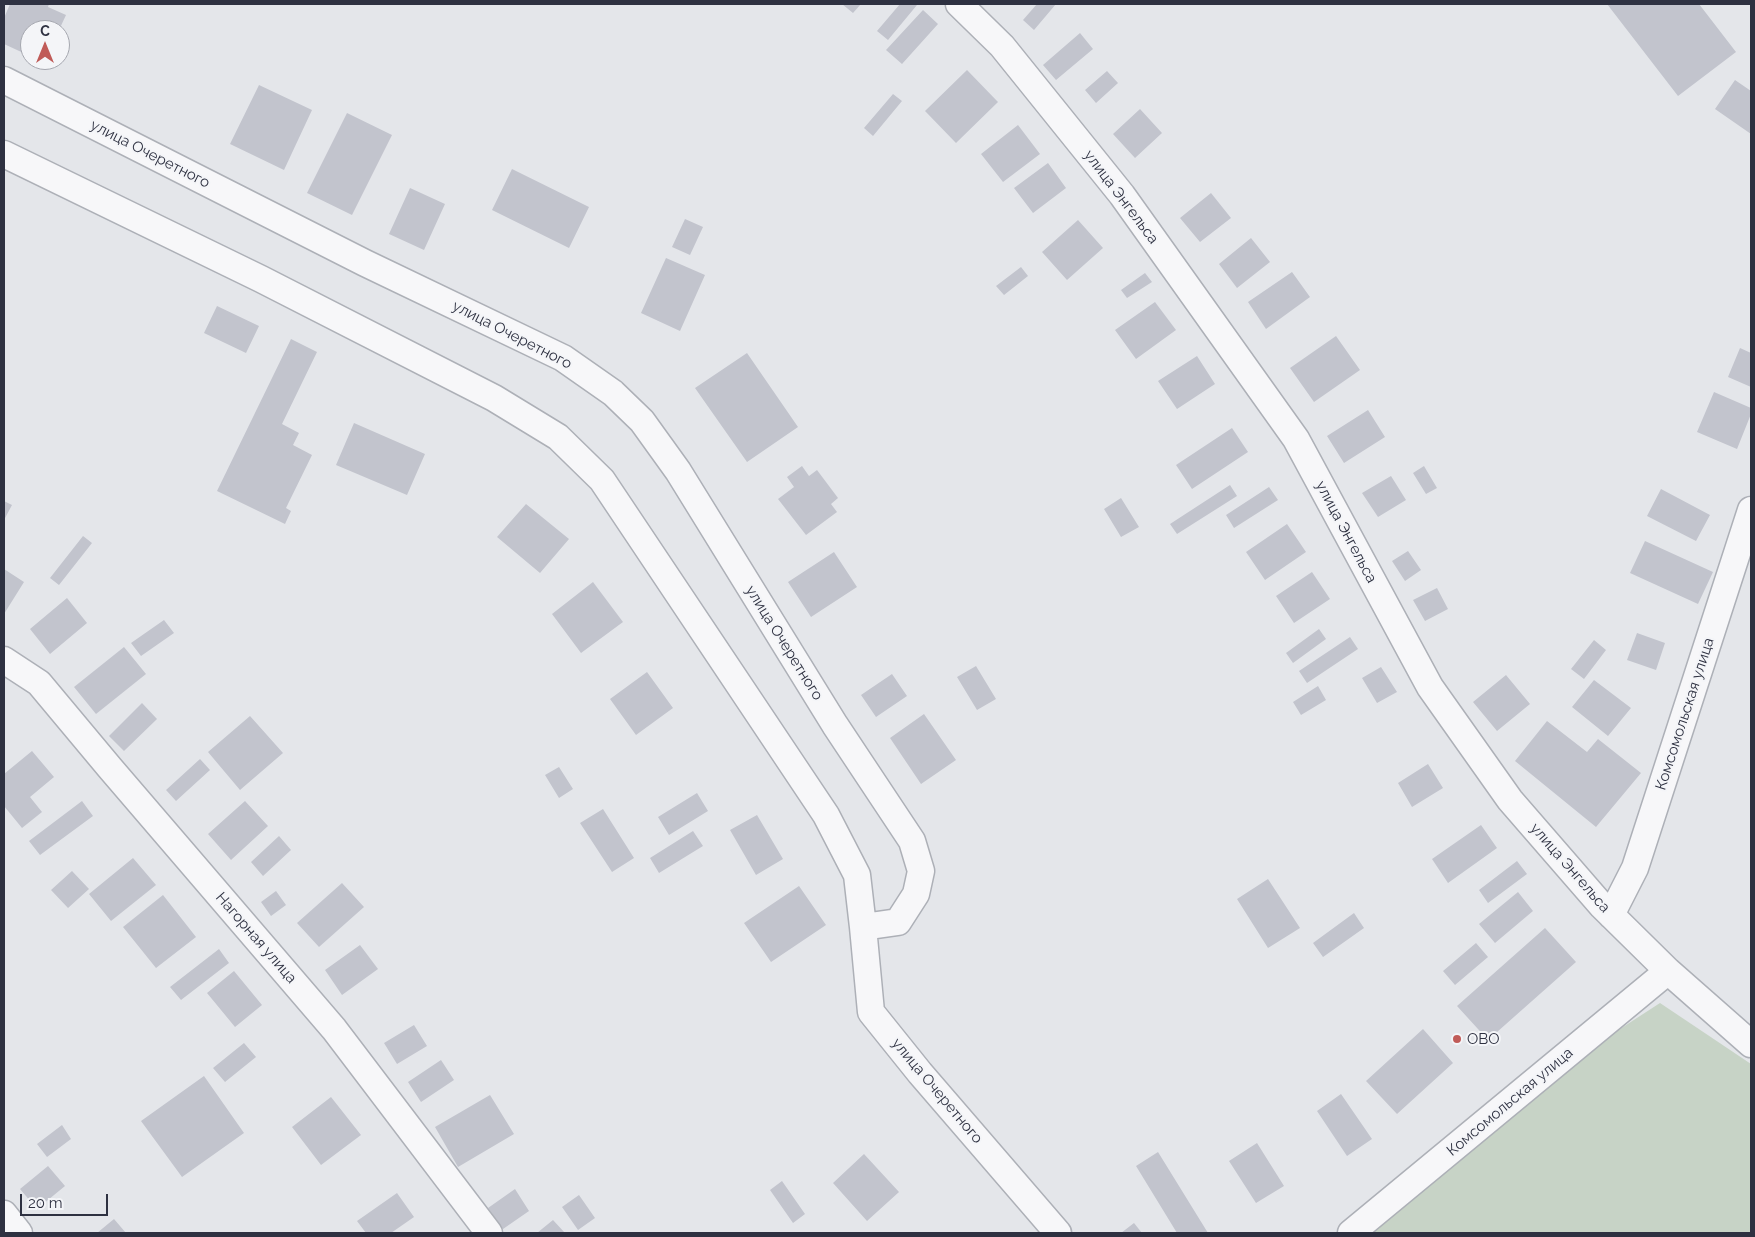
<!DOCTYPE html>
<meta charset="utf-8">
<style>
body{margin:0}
#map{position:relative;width:1755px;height:1237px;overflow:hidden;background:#e4e6ea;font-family:Raleway,sans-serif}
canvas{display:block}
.frame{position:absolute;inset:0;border:5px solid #2e3141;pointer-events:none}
.north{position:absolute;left:20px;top:20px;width:50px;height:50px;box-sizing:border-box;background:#f4f5f8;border:1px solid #a5a7af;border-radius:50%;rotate:0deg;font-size:14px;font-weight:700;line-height:20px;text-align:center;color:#2e3141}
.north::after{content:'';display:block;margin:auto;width:18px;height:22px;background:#c05b58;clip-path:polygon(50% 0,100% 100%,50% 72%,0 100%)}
.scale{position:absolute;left:20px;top:1194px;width:88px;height:22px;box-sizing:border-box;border:2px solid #2e3141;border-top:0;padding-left:6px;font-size:15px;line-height:18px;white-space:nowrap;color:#2e3141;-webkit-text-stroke:4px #f4f5f8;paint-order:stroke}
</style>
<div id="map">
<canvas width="1755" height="1237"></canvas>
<div class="frame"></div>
<div class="north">С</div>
<div class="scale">20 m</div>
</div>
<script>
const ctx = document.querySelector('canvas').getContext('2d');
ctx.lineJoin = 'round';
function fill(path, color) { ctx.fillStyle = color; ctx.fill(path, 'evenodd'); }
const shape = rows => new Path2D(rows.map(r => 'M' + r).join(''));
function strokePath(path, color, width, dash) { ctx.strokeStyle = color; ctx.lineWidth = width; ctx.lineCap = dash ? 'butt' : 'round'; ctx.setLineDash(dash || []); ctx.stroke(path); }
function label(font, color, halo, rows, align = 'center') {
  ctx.font = font + ' Raleway,sans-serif'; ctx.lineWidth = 4; ctx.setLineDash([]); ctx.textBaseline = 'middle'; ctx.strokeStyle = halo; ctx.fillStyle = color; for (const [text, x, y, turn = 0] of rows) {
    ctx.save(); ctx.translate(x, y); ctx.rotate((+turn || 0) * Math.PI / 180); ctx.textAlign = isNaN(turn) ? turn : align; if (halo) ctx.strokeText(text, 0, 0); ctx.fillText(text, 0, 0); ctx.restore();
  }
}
fill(shape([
 [1660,1003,1751,1064,1751,1224,1750,1233,1367,1233,1583,1053]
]), '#c7d3c6');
fill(shape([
 [10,4,49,4,48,7,66,15,59,30,30,30,30,56,4,44,4,18],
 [842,4,861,4,853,13],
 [900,4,917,5,888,40,877,31],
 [1037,4,1056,4,1034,30,1023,20],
 [1607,4,1699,4,1736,52,1678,96],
 [923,10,938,24,902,64,886,50],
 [1080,33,1093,49,1056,80,1043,65],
 [967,70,998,102,956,143,925,111],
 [1107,71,1118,83,1096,103,1085,90],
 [1735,80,1751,91,1751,134,1715,109],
 [259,85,312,110,284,170,230,144],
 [893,94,902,101,873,136,864,128],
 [1140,109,1162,133,1135,158,1113,134],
 [347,113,392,135,352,215,307,193],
 [1018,125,1040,154,1003,182,981,154],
 [1048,163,1066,188,1033,213,1014,188],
 [512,169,589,207,569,248,492,210],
 [410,188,445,204,424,250,389,234],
 [1211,193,1231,218,1200,242,1180,218],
 [685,219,703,227,690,255,672,247],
 [1078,220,1103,248,1067,280,1042,252],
 [1251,238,1270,262,1237,288,1219,264],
 [666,258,705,275,680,331,641,313],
 [1021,267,1028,276,1004,295,996,286],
 [1292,272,1310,297,1266,329,1248,302],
 [1145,273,1152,282,1127,298,1121,290],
 [1155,302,1176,330,1136,359,1115,330],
 [217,306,259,326,246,353,204,333],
 [1336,336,1360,370,1314,402,1290,368],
 [291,339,317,352,282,424,299,433,293,445,312,455,286,508,291,511,285,524,217,491],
 [1740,348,1751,353,1751,387,1728,377],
 [747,353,798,427,747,462,695,388],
 [1197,356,1215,384,1177,409,1158,381],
 [1714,392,1751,408,1751,414,1737,449,1697,432],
 [1368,410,1385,437,1344,463,1327,436],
 [354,423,425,454,407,495,336,465],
 [1232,428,1248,452,1192,489,1176,465],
 [802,466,809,476,817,470,838,498,831,504,837,512,806,535,778,499,794,487,787,477],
 [1424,466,1437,488,1426,494,1413,473],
 [1391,476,1406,500,1378,517,1362,493],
 [1230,485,1237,496,1177,534,1170,524],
 [1269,487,1278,500,1234,528,1226,515],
 [1661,489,1710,515,1696,541,1647,516],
 [1121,498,1139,527,1121,537,1104,509],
 [4,501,12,505,4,520],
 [526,504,569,539,540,573,497,537],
 [1287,524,1306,552,1265,580,1246,552],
 [83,536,92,543,59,585,50,578],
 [1645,541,1713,572,1698,604,1630,573],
 [1408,551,1421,570,1405,581,1392,561],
 [834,552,857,587,811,617,788,582],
 [4,569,24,582,4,614],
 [1312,572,1330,599,1294,623,1276,596],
 [593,582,623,622,581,653,552,614],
 [1437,588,1448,609,1425,621,1413,600],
 [67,598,87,623,50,654,30,629],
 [164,620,174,633,141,656,131,643],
 [1319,629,1326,639,1293,663,1286,653],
 [1637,633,1665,643,1656,670,1627,660],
 [1350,637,1358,649,1307,683,1299,671],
 [1594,640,1606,650,1584,679,1571,669],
 [124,647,146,674,96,714,74,687],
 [976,666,996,699,977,710,957,677],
 [1381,667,1397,692,1377,703,1362,678],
 [647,672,673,708,636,735,610,699],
 [892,674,907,696,876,717,861,695],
 [1506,675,1530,704,1497,731,1473,702],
 [1594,680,1631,708,1608,736,1572,707],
 [1318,686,1326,700,1301,715,1293,702],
 [142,703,157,719,124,751,109,736],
 [924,714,956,760,921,784,890,738],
 [250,716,283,753,240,790,208,752],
 [1547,721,1587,752,1598,739,1641,773,1596,827,1515,761],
 [32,751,54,777,30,797,42,812,22,828,4,806,4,774],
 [200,759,210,770,176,801,166,790],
 [1428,764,1443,788,1412,807,1398,783],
 [559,767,573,789,559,798,545,775],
 [697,793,708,811,669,835,658,817],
 [82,801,93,816,40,855,29,841],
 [245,801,268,826,231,860,208,834],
 [603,809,634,858,612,872,580,823],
 [757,815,783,859,756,875,730,830],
 [1481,825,1497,848,1448,883,1432,859],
 [693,831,703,846,659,873,650,858],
 [279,836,291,850,263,876,251,862],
 [133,858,156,885,111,921,89,894],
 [1517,861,1527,874,1488,903,1479,890],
 [72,871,89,889,68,908,51,890],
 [1268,879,1300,928,1268,948,1237,899],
 [342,883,364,907,319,947,297,923],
 [799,886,826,925,771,962,744,923],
 [276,891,286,905,271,916,261,902],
 [1518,892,1533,911,1495,943,1479,924],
 [163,895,196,937,156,968,123,927],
 [1354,913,1364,928,1323,957,1313,943],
 [1545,928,1576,962,1488,1040,1457,1006],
 [1476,943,1488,957,1455,985,1443,971],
 [360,945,378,969,342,995,325,970],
 [219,949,229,963,181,1000,170,987],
 [234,971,262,1005,235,1027,207,993],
 [414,1025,427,1046,397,1064,384,1043],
 [1423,1029,1453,1063,1397,1114,1366,1081],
 [244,1043,256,1057,225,1082,213,1068],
 [441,1060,454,1080,421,1102,408,1082],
 [204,1076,244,1133,182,1177,141,1121],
 [1341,1094,1372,1139,1347,1156,1317,1111],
 [490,1095,514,1134,458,1167,435,1127],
 [331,1097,361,1135,321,1165,292,1127],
 [62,1125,71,1139,47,1157,37,1144],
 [1257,1143,1284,1186,1256,1203,1229,1161],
 [1158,1152,1208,1233,1177,1233,1136,1166],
 [864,1154,899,1192,867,1221,833,1183],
 [48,1166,65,1186,37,1209,20,1189],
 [782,1181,805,1214,793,1223,770,1190],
 [515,1189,529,1211,503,1229,488,1208],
 [397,1193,414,1217,391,1233,366,1233,357,1221],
 [579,1195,595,1218,578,1230,562,1207],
 [114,1219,126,1233,97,1233],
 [553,1220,565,1233,537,1233],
 [1134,1223,1142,1233,1121,1233]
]), '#c2c4cd');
const minor = shape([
 [959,4,1002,46,1122,195,1296,439,1430,687,1510,800,1602,906,1668,971,1751,1044],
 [4,80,365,263,563,358,613,393,642,421,678,471,835,725,912,841,921,871,916,894,898,922,863,927,871,1012,920,1073,1058,1233],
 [4,154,261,279,494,398,558,437,602,480,826,815,857,875,863,927],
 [4,660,39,683,110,768,334,1029,489,1233],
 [1611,915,1635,868,1751,510],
 [4,1214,19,1233],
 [1351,1233,1668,971]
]);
strokePath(minor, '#adb0b7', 29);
strokePath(minor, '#f7f7f9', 26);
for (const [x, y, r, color] of [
 [1457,1039,5,"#c05b58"]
]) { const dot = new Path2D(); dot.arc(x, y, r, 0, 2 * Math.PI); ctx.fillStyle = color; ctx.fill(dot); strokePath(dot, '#f4f5f8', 2); }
label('15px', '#2e3141', '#f4f5f8', [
 ["улица Очеретного",150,154,27],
 ["улица Энгельса",1121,197,53],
 ["улица Очеретного",512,335,27],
 ["улица Энгельса",1346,532,62],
 ["улица Очеретного",784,643,58],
 ["Комсомольская улица",1685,714,-72],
 ["улица Энгельса",1570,868,49],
 ["Нагорная улица",256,938,49],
 ["улица Очеретного",937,1091,50],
 ["Комсомольская улица",1510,1102,-40]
]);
label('15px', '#2e3141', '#f4f5f8', [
 ["ОВО",1467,1039]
], 'left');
</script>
